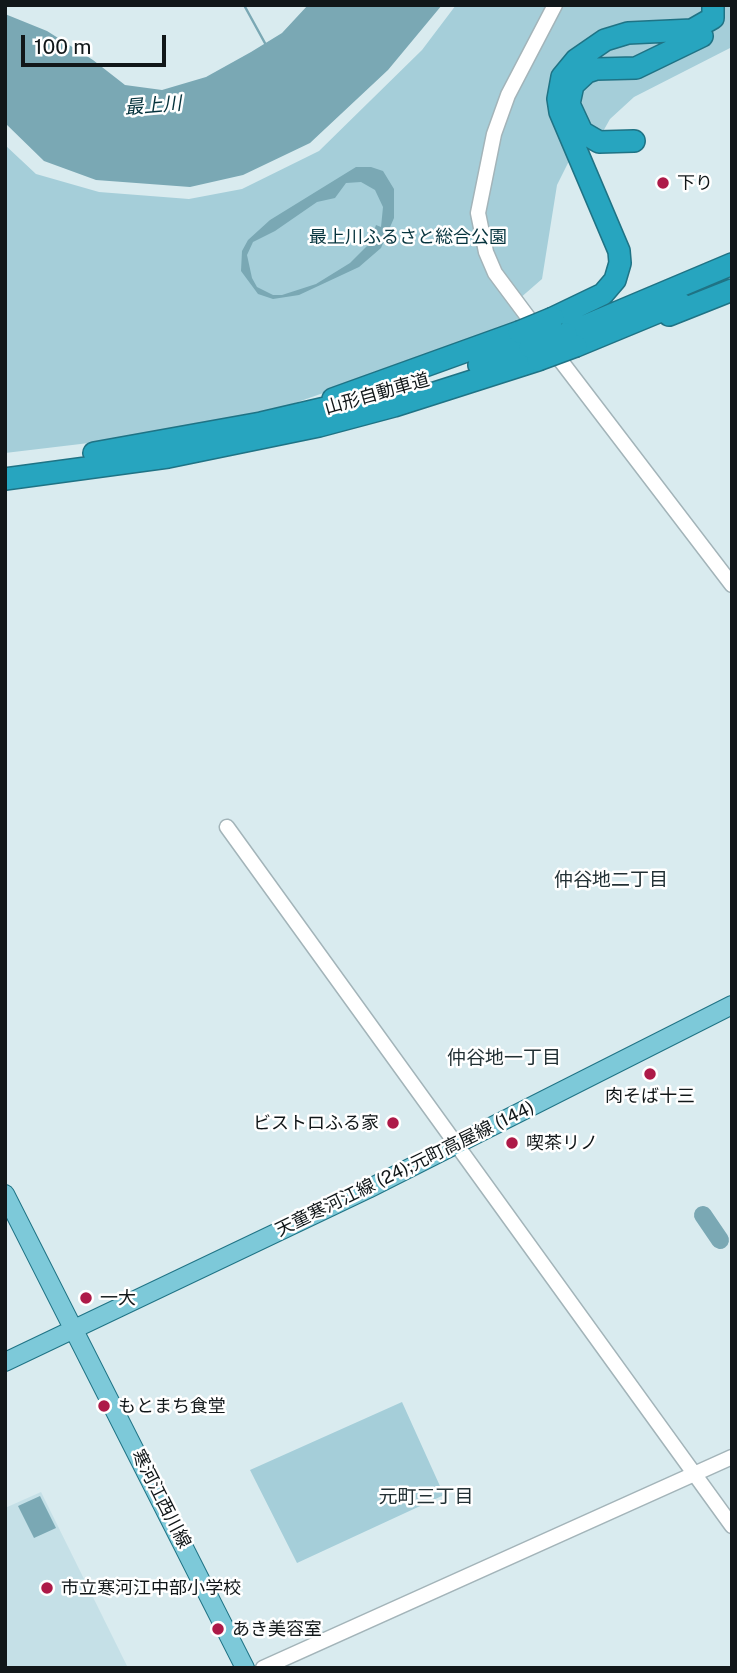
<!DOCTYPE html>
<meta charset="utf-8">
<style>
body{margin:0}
#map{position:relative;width:737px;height:1673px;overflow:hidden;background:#d9ebef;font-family:"Public Sans",sans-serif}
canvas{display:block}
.frame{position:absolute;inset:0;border:7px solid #111719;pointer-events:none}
.scale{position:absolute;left:21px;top:35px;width:145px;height:32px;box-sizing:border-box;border:4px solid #111719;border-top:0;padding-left:9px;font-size:21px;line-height:24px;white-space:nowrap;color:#111719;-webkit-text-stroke:5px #fff;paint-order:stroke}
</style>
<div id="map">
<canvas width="737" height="1673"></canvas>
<div class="frame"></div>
<div class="scale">100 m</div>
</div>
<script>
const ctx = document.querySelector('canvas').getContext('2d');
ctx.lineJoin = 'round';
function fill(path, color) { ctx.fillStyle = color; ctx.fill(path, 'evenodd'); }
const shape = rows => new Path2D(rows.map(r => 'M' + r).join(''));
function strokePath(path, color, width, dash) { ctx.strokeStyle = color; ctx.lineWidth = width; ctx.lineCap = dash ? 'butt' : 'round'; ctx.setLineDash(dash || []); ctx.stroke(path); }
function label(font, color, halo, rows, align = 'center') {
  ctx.font = font + ' "Public Sans","Noto Sans JP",sans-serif'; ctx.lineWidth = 5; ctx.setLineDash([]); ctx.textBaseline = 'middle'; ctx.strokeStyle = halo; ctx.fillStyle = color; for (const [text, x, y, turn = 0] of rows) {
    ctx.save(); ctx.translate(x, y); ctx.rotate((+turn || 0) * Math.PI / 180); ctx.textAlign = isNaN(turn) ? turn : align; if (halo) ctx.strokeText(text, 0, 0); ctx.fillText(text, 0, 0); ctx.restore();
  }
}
fill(shape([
 [41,1492,128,1668,5,1668,5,1508]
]), '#c5e0e7');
fill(shape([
 [456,5,732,5,732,47,634,97,610,119,601,135,568,163,557,185,542,279,511,306,522,323,275,410,131,438,5,453,5,145,36,174,99,192,189,199,242,189,319,151,422,50],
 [402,1402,444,1495,297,1563,250,1470]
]), '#a5ced9');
fill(shape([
 [308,5,442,5,388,70,310,143,243,175,190,187,96,180,44,161,5,123,5,14,47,31,93,60,125,85,162,90,206,77,251,52,282,33],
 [356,167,371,167,383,171,394,189,394,218,381,248,359,267,299,295,273,299,258,294,241,271,242,251,248,240,270,220],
 [361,182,375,190,383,207,381,227,376,225,370,243,350,263,316,284,282,295,273,295,257,287,252,278,247,255,253,242,275,231,317,202,335,198,346,183],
 [40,1496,56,1528,34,1538,18,1506]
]), '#7aa8b4');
strokePath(shape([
 [244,5,266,45]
]), '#7aa8b4', 2.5);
strokePath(shape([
 [703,1215,720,1240]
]), '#7aa8b4', 18);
const minor = shape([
 [539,332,495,273,486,252,478,213,494,134,508,95,555,5],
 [551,348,732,585],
 [227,827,732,1526],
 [263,1668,732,1457]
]);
const major = shape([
 [5,1194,245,1668],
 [5,1362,368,1189,732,1005]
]);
const highway = shape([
 [634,141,599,142,582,132,569,104,573,85,587,72,596,69,636,68,702,36],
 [669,315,732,290],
 [553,318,603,294,615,280,620,263,619,251,560,112,558,99,562,77,576,60,605,40,628,33,692,30,713,18,713,5],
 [566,334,732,264],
 [576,346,680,303],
 [479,365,530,347],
 [333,399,519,332],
 [94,453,261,423,351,402],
 [5,479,168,457,319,426,394,406,538,360]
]);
strokePath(minor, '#a3b4b9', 17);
strokePath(major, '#1f7385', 20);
strokePath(highway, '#1f7385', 24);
strokePath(minor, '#fff', 14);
strokePath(major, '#7dc9d9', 18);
strokePath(highway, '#27a5bf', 21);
const highwayBridge = shape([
 [519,332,553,318],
 [530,347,566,334],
 [538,360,576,346]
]);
strokePath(highwayBridge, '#1f7385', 24, []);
strokePath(highwayBridge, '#27a5bf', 21);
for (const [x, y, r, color] of [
 [663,183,7,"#ad1a48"],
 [650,1074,7,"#ad1a48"],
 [393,1123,7,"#ad1a48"],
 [512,1143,7,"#ad1a48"],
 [86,1298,7,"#ad1a48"],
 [104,1406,7,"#ad1a48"],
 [47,1588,7,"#ad1a48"],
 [218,1629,7,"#ad1a48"]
]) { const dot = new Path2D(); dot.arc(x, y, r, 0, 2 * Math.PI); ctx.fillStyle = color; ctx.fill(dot); strokePath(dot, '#fff', 2.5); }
label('18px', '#111719', '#fff', [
 ["下り",677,183],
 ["肉そば十三",650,1096,"center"],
 ["ビストロふる家",379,1123,"right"],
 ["喫茶リノ",526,1143],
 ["一大",100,1298],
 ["もとまち食堂",118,1406],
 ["市立寒河江中部小学校",61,1588],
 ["あき美容室",232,1629]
], 'left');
label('18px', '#06343e', '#fff', [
 ["最上川ふるさと総合公園",408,237]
]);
label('18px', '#111719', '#fff', [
 ["山形自動車道",377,394,-16],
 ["天童寒河江線 (24);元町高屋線 (144)",405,1169,-26],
 ["寒河江西川線",161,1499,63]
]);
label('italic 19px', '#03313b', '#fff', [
 ["最上川",153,106,-5]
]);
label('19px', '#233135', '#fff', [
 ["仲谷地二丁目",611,880],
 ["仲谷地一丁目",504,1058],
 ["元町三丁目",426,1497]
]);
</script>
